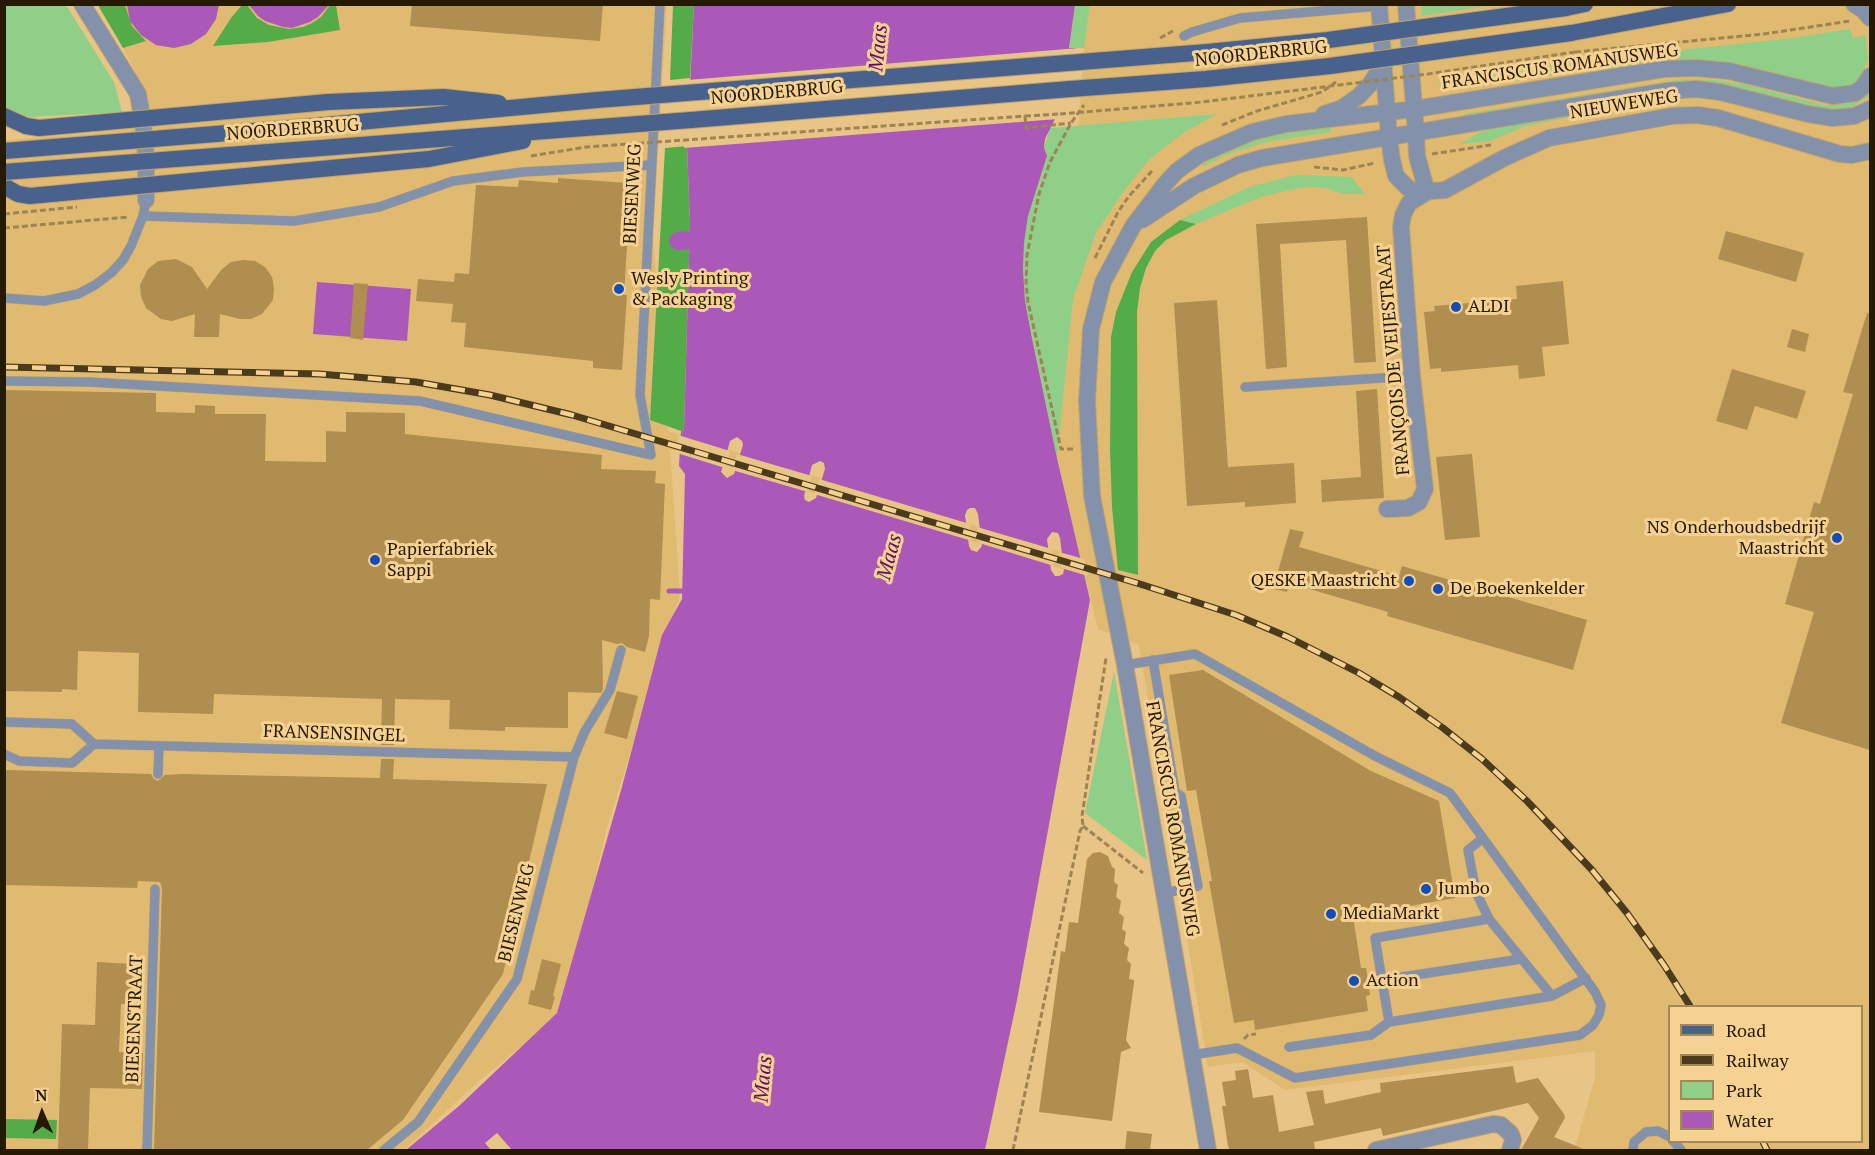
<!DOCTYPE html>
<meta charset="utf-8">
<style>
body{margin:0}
#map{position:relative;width:1875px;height:1155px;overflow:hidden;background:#e8c586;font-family:"PT Serif",serif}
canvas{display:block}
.frame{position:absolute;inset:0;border:6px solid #261901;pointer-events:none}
.legend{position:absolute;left:1668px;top:1005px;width:195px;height:138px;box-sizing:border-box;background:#f6d292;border:2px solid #a38858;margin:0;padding:8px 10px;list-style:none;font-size:18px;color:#261901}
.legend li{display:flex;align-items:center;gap:12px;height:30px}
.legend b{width:30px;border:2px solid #a38858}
.north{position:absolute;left:12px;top:1083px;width:60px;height:60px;-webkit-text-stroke:4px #f6d292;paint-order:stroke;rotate:358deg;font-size:16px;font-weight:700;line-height:24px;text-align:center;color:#261901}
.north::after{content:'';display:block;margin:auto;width:21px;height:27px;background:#261901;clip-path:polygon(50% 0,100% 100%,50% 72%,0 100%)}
</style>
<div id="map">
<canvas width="1875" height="1155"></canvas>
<div class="frame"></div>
<ul class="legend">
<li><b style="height:8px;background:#48618d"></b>Road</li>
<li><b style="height:8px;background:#4b3a1b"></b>Railway</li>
<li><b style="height:16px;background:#90cf87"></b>Park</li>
<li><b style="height:16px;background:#aa59b8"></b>Water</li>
</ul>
<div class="north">N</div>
</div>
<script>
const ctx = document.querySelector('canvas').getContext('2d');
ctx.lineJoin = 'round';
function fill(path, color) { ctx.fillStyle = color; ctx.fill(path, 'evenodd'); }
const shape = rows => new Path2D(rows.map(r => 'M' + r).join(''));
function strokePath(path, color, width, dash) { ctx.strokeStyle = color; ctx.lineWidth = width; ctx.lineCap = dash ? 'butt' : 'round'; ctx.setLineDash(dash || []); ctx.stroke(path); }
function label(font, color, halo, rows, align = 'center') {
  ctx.font = font + ' "PT Serif",serif'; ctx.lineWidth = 6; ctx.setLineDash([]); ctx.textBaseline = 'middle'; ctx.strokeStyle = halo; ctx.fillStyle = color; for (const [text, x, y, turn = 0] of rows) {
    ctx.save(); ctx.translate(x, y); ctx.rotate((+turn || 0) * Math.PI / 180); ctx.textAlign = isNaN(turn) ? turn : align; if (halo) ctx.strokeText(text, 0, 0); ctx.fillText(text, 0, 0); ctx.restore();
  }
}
fill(shape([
 [97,5,667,5,653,235,668,431,1080,558,1057,458,1057,421,1084,48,1090,5,1870,5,1870,1150,1574,1150,1595,1078,1595,1051,1285,1090,1242,1062,1208,1067,1139,645,1098,629,1085,576,670,449,680,594,608,824,563,1012,479,1081,404,1150,5,1150,5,140,95,133,95,118,148,113,144,89,123,48],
 [1670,1006,1862,1006,1862,1142,1670,1142]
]), '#e1ba72');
fill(shape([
 [1422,4,1496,4,1496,5,1421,16],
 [4,5,66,5,114,82,122,112,29,117,5,107],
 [1075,5,1090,5,1084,48,1069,48],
 [1850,29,1853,38,1865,35,1868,59,1862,75,1856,82,1849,87,1840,89,1677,62,1581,71,1461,89,1449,88,1437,83,1579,61,1794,38],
 [1683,79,1715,80,1743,84,1825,105,1846,104,1860,99,1870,90,1870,96,1848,109,1825,110,1742,90,1465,118,1464,114],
 [1681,93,1870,115,1870,119,1854,124,1833,125,1719,100,1682,98,1642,103,1540,123,1526,126,1490,141,1460,144,1484,130,1579,110],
 [1217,114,1183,133,1150,159,1126,188,1096,233,1073,299,1057,458,1025,301,1023,269,1024,243,1028,216,1047,156,1044,148,1050,128],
 [1331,124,1331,132,1266,142,1229,154,1204,166,1201,164,1264,135],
 [1296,175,1352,177,1365,194,1344,194,1326,188,1313,187,1299,188,1261,197,1196,224,1180,220,1249,187],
 [1114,672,1147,860,1085,813]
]), '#90cf87');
fill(shape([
 [98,5,125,5,132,26,146,41,123,48],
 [242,5,247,5,257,18,269,25,289,29,303,27,312,23,321,17,330,5,336,5,340,30,268,42,213,46,231,18],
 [673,5,694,5,690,78,670,80],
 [687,146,690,223,684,428,681,437,681,431,650,420,665,148],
 [1180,220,1196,224,1166,240,1155,251,1146,268,1140,288,1137,312,1138,575,1118,570,1112,507,1110,450,1111,337,1116,312,1132,272,1151,242],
 [5,1119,57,1120,56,1139,5,1138]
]), '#53ac48');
fill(shape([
 [127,5,127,4,219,5,216,19,206,34,191,44,174,48,156,45,141,35,130,21],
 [249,5,329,5,318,17,310,22,292,28,283,27,265,21,258,16],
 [694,5,1075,5,1069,48,1076,48,1074,62,1066,63,1064,101,1045,139,1044,148,1047,156,1028,216,1024,243,1023,269,1025,301,1032,338,1057,458,1090,600,1017,1000,985,1150,512,1150,497,1133,485,1143,491,1150,406,1150,459,1106,557,1013,622,787,662,635,682,599,685,474,679,466,681,431,682,434,684,428,690,223,687,146],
 [737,437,742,441,743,445,734,474,727,478,721,472,723,466,730,441],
 [820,461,824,463,825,469,816,498,809,502,805,500,804,496,812,465],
 [970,508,975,508,978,514,982,546,977,552,971,550,969,546,965,515,967,510],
 [1052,532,1058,533,1060,538,1064,570,1063,574,1059,576,1055,576,1051,570,1047,539],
 [317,282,411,289,407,341,313,334]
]), '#aa59b8');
fill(shape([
 [1079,48,1077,63,1067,69,1070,77,1067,101,1058,119,684,148,687,80],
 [678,435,730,451,725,468,677,453],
 [737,454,812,476,808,492,732,470],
 [819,479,970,524,972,541,814,494],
 [977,527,1052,549,1054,566,979,543],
 [1059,552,1084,559,1088,576,1061,568]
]), '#e8c586');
strokePath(shape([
 [669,591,689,591]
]), '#aa59b8', 5);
strokePath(shape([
 [678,241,712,239]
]), '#aa59b8', 18);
fill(shape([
 [412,4,603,4,600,41,410,26],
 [558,178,628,183,623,246,627,246,624,295,627,295,622,370,593,368,593,361,464,347,466,323,451,322,453,304,416,301,418,279,454,282,455,273,469,274,476,185,518,187,519,180,558,183],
 [1367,217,1376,362,1354,363,1346,240,1280,244,1287,367,1266,369,1256,224],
 [1726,231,1804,253,1796,282,1718,259],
 [176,259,192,267,207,289,222,269,231,262,243,260,255,261,265,267,272,277,274,288,273,300,262,314,251,319,240,319,220,314,219,337,194,337,195,314,172,321,161,319,146,308,141,297,140,285,148,269,158,261],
 [1563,281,1569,344,1542,347,1545,376,1519,379,1518,365,1441,372,1441,368,1430,369,1424,312,1435,311,1434,306,1517,299,1516,286],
 [354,283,368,284,363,340,350,338],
 [1217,300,1228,467,1294,463,1296,503,1245,507,1245,502,1187,506,1174,303],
 [1867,313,1870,314,1870,750,1781,723,1814,612,1785,604,1814,502,1820,504,1853,394,1843,392],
 [1792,329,1809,334,1805,352,1787,347],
 [1732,369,1806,391,1797,419,1755,406,1747,430,1716,421],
 [1377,389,1384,498,1322,502,1321,480,1361,477,1356,391],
 [4,390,156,393,156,412,195,413,195,405,215,406,215,414,266,414,265,461,326,462,326,431,346,432,346,412,405,413,405,434,602,455,601,469,656,471,655,483,665,484,660,600,650,599,649,636,645,652,627,647,622,643,617,644,602,640,603,689,601,693,568,692,568,728,505,727,505,731,449,729,450,700,395,699,394,745,381,745,382,699,214,694,213,714,138,712,139,653,78,651,77,690,62,689,62,692,4,691],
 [1472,454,1480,537,1445,540,1436,457],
 [1290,529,1304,532,1299,547,1399,576,1402,566,1587,620,1573,670,1387,616,1388,612,1289,583,1287,592,1273,589],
 [1203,670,1371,771,1439,801,1455,898,1353,916,1361,968,1366,968,1370,995,1366,996,1368,1011,1255,1030,1254,1020,1234,1023,1209,881,1212,881,1196,790,1187,791,1169,675],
 [617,691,638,696,627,739,604,733],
 [381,759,394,759,393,779,547,784,503,974,403,1120,367,1150,154,1150,162,889,160,882,138,881,137,888,4,885,5,770,151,774,154,779,158,781,165,775,181,774,380,778],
 [1100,852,1108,856,1112,867,1115,869,1114,882,1118,885,1116,897,1121,901,1119,913,1124,917,1122,929,1126,932,1124,944,1129,948,1127,960,1131,964,1129,979,1134,980,1134,983,1126,1040,1131,1048,1121,1052,1112,1121,1039,1112,1061,951,1065,952,1069,922,1078,923,1087,859,1093,853],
 [542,959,561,964,553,996,555,997,551,1010,528,1004,531,990,534,991],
 [97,962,133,964,131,1004,121,1004,119,1052,143,1053,142,1089,90,1088,88,1150,58,1150,62,1024,95,1025],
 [1513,1066,1516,1083,1538,1078,1564,1114,1565,1118,1554,1137,1586,1150,1521,1150,1539,1118,1528,1103,1383,1136,1381,1128,1362,1132,1314,1142,1315,1150,1230,1150,1228,1146,1222,1106,1226,1106,1222,1082,1236,1080,1235,1071,1248,1069,1253,1098,1273,1095,1279,1132,1314,1125,1306,1092,1323,1090,1325,1104,1381,1092,1380,1083],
 [1127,1131,1152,1134,1150,1150,1125,1150]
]), '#af8e4f');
const service = shape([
 [1184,36,1192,32,1240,18,1379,6],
 [143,216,294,221,379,207,453,181,523,172,651,165],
 [4,298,44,301,78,294,95,285,111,273,123,260,131,246,143,216,146,200],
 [4,381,89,382,420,401,651,455,640,395,660,4],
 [1245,387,1412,376],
 [1153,660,1175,792,1181,796,1198,886,1165,893],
 [1125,665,1195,654,1375,756,1450,793,1595,992,1601,1005,1599,1015,1593,1025,1580,1035,1295,1078,1237,1048,1192,1055],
 [4,722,72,724,94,744,574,757],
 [4,754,19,761,72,763,94,744],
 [158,774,159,746],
 [1482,839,1468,850,1476,892,1489,919,1552,996],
 [1489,919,1375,938,1389,1022,1552,996,1586,978],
 [1382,980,1521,959],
 [1289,1047,1371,1035,1389,1022],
 [1674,1142,1681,1150],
 [147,1150,155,889],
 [384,1150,418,1122,517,979,574,757,585,731,610,690,621,650],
 [1633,1150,1634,1142,1646,1132,1658,1131,1670,1137]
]);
const minor = shape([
 [82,4,138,94,143,122,146,157,146,200],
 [1416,133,1417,156,1427,192],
 [1389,137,1392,160,1396,176,1408,188,1420,192,1445,190,1504,158,1549,138,1672,116,1697,115,1718,118,1840,154,1852,155,1870,151],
 [1387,509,1408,508,1419,502,1425,489,1412,376,1401,227,1403,215,1409,203,1427,192],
 [1376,1150,1493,1124,1501,1125,1511,1134,1513,1140,1510,1150]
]);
const tertiary = shape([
 [1379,4,1389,137],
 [1406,4,1416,133],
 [1854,4,1863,10,1870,18],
 [1324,114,1342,108,1359,96,1371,83,1383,64],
 [1142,220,1194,186,1238,165,1262,158,1667,91,1696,89,1720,92,1808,114,1833,118,1854,116,1870,109],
 [1208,1150,1125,665,1092,496,1087,401,1091,329,1103,282,1133,226,1165,184,1177,171,1199,155,1252,132,1286,124,1415,109,1664,69,1696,68,1729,71,1833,96,1855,93,1863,87,1870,76]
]);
const primary = shape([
 [1566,8,1585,4],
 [1571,33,1728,4],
 [4,116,26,126,39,128,95,123],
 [691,120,1070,89],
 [4,186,18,194,30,196,83,191]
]);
strokePath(service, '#c1a36b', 10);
strokePath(minor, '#c1a36b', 18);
strokePath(tertiary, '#c1a36b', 18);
strokePath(primary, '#c1a36b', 18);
strokePath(shape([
 [1160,38,1173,31],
 [1575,52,1764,34,1850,21],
 [1025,116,1026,128,1071,123],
 [1025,116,1060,114],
 [1222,125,1257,111,1322,92,1336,82],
 [1432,154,1491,145],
 [1314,167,1343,170,1375,163],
 [4,228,128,217],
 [1095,258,1118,212,1129,196,1152,171],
 [1073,449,1061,449,1028,302,1026,283,1027,255,1039,194,1050,162,1071,123,1084,105],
 [1083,826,1143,873],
 [1244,1039,1248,1035,1256,1034],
 [1013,1150,1080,831,1083,826,1082,816,1106,658]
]), '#9e8353', 3, [6, 3]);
strokePath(service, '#8391aa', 9);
strokePath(minor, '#8391aa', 16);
strokePath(tertiary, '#8391aa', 16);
strokePath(primary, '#48618d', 16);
const rail = shape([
 [4,367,319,374,416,382,490,395,572,415,1140,584,1236,615,1288,637,1359,673,1399,697,1443,728,1482,759,1527,801,1592,870,1627,913,1664,965,1690,1006],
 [1763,1142,1767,1150]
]);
strokePath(rail, '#4b3a1b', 7);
strokePath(rail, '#f6d292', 4.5, [14]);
const primaryBridge = shape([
 [1070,89,1206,79,1330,66,1571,33],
 [95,123,328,102,444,97,499,103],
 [4,151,315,126,597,100,1207,52,1328,40,1566,8],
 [4,172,691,120],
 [83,191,429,159,523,141]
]);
strokePath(primaryBridge, '#c1a36b', 18, []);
strokePath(shape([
 [1060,114,1202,102,1428,74,1575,52],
 [531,156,586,147,1025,116],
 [4,214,77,207]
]), '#9e8353', 3, [6, 3]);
strokePath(primaryBridge, '#48618d', 16);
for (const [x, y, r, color] of [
 [619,289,6,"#144db9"],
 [1456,307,6,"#144db9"],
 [1837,538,6,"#144db9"],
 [375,560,6,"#144db9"],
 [1409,581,6,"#144db9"],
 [1438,589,6,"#144db9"],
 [1426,889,6,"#144db9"],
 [1331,914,6,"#144db9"],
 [1354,981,6,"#144db9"]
]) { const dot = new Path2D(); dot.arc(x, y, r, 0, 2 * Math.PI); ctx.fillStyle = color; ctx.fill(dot); strokePath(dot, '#f6d292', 2); }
label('18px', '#261901', '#f6d292', [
 ["NOORDERBRUG",1261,54,-6],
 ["FRANCISCUS ROMANUSWEG",1560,67,-8],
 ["NOORDERBRUG",777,93,-5],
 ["NIEUWEWEG",1624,105,-9],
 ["NOORDERBRUG",293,130,-4],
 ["BIESENWEG",633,194,-87],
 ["FRANÇOIS DE VEIJESTRAAT",1394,360,-95],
 ["FRANSENSINGEL",334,734,2],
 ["FRANCISCUS ROMANUSWEG",1172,819,80],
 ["BIESENWEG",517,913,-76],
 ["BIESENSTRAAT",135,1019,-88]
]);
label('18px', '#261901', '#f6d292', [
 ["Wesly Printing",631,279],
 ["& Packaging",631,300],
 ["ALDI",1468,307],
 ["NS Onderhoudsbedrijf",1825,528,"right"],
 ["Maastricht",1825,549,"right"],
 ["Papierfabriek",387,550],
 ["Sappi",387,571],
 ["QESKE Maastricht",1397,581,"right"],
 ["De Boekenkelder",1450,589],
 ["Jumbo",1438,889],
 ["MediaMarkt",1343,914],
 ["Action",1366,981]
], 'left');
label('italic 20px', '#5d0f6a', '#f6d292', [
 ["Maas",879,48,-84],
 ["Maas",890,557,-75],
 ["Maas",764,1079,-85]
]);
</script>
